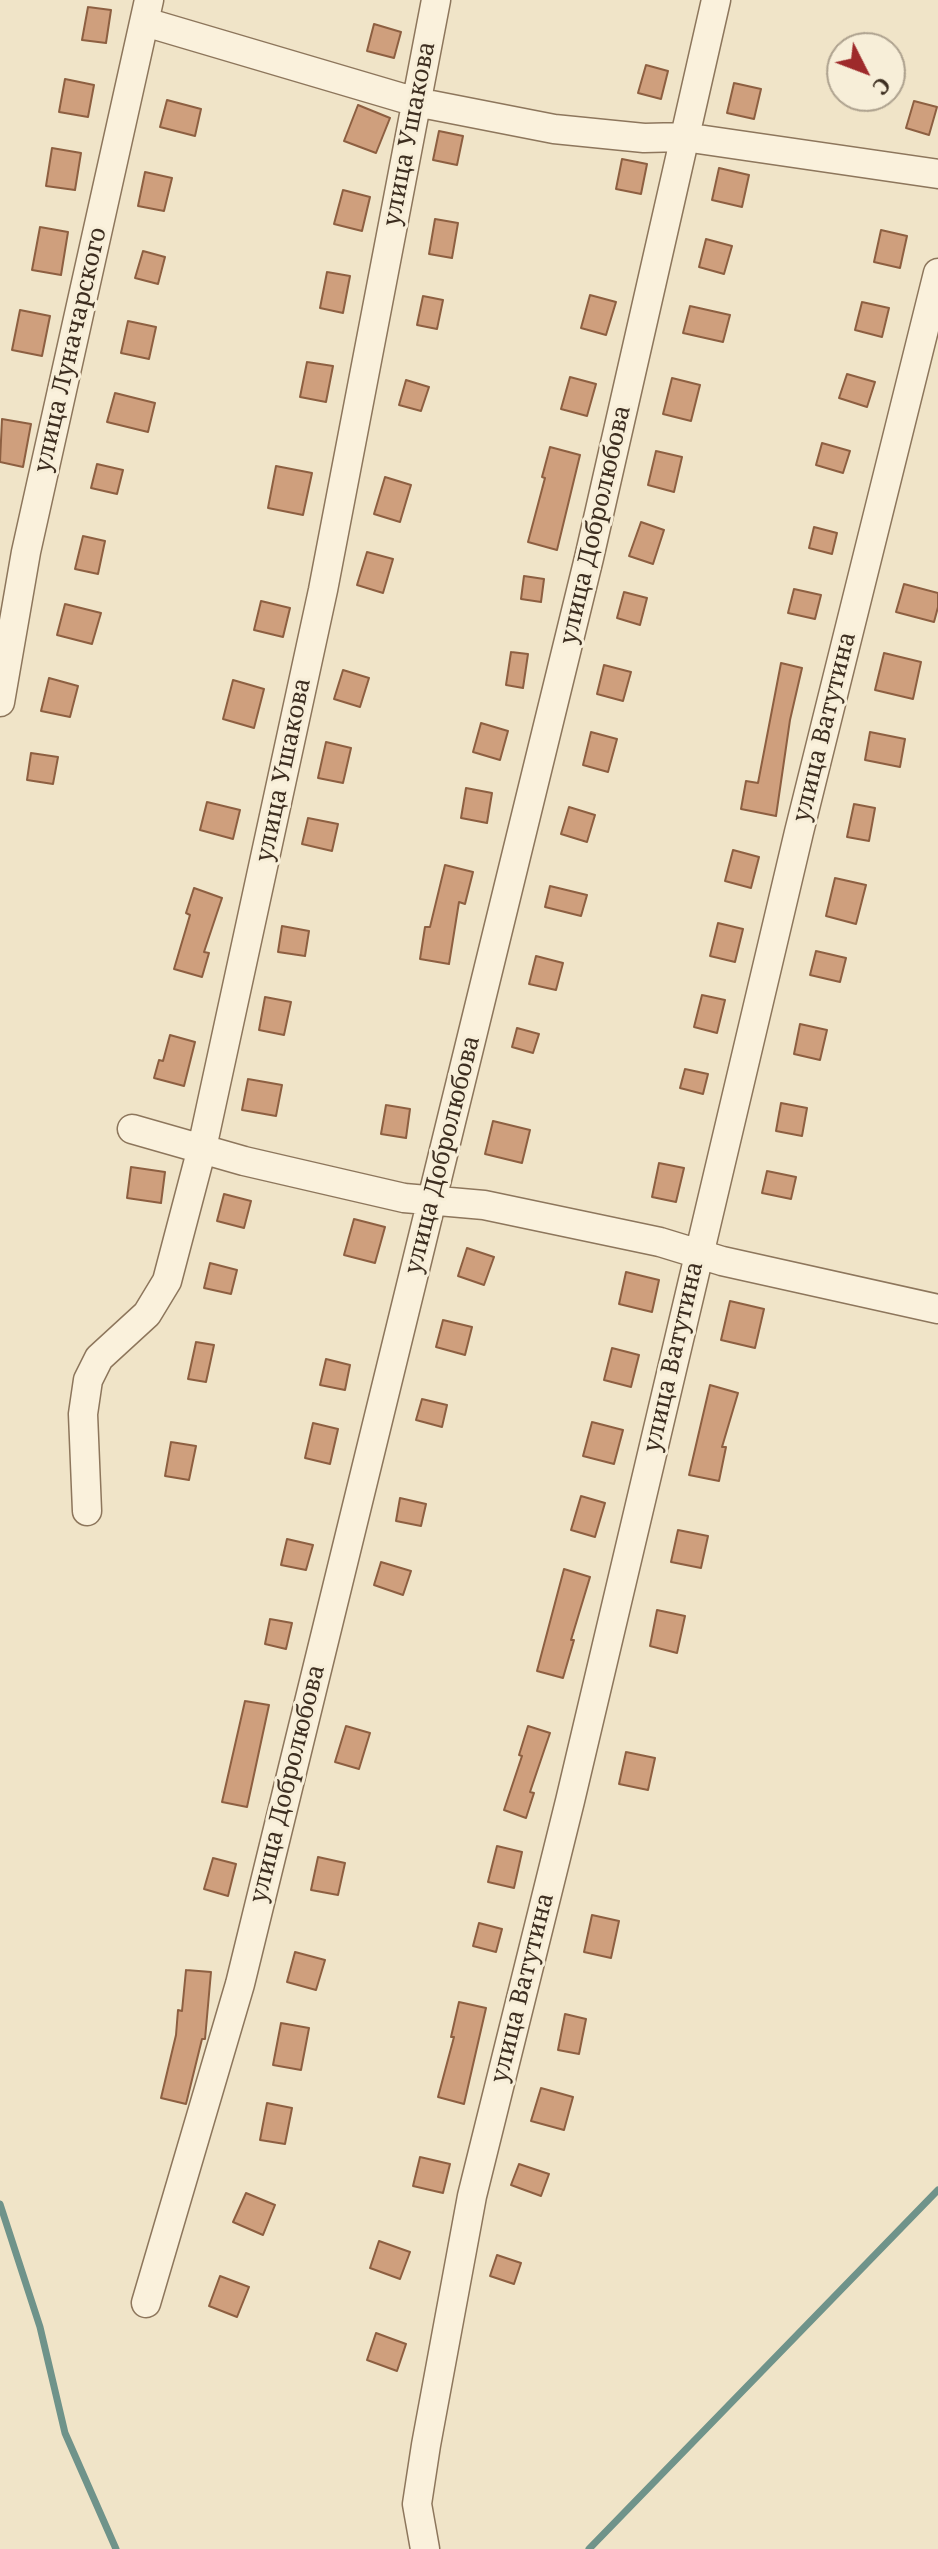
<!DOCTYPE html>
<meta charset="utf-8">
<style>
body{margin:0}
#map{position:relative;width:938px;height:2549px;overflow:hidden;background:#f0e4c8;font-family:"Noto Serif",serif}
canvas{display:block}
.north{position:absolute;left:826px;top:32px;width:80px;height:80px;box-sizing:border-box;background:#f7eed8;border:2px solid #ada18e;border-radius:50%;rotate:132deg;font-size:22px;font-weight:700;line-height:32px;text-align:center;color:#3d2e20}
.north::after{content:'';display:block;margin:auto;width:28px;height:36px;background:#9e2a2b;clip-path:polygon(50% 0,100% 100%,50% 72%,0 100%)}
</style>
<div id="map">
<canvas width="938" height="2549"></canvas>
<div class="north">С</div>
</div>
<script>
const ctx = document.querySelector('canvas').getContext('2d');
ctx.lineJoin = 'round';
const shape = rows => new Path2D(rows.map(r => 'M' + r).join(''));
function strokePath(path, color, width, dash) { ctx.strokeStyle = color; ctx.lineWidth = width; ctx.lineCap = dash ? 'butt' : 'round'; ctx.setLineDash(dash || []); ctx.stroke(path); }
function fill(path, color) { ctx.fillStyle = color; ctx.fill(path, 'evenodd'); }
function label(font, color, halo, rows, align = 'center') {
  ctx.font = font + ' "Noto Serif",serif'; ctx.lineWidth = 6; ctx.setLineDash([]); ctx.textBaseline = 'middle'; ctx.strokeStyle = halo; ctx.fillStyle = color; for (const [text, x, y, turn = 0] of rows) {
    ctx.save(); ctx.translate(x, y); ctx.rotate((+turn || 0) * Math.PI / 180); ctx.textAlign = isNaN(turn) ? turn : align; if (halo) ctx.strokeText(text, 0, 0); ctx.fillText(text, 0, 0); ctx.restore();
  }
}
strokePath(shape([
 [0,2204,40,2327,65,2433,116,2549],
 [589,2549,938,2190]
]), '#6f938a', 7);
const building = shape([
 [88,7,111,10,106,43,82,40,88,7],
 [374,24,401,32,394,58,367,51,374,24],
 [646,65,668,71,661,99,638,93,646,65],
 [65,79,94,85,88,117,59,112,65,79],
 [734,83,761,89,754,119,727,113,734,83],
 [167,100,201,109,195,136,160,127,167,100],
 [914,101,937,107,929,135,906,128,914,101],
 [358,105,390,118,376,153,344,141,358,105],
 [439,131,463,136,457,165,433,160,439,131],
 [52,148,81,153,75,190,46,186,52,148],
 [622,159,647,164,641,194,616,189,622,159],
 [719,168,749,175,742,207,712,200,719,168],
 [145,172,172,178,164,211,138,206,145,172],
 [343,190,370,197,362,231,334,224,343,190],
 [435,219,458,223,452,258,429,254,435,219],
 [40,227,68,232,61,275,32,270,40,227],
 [881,230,907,236,900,268,874,262,881,230],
 [706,239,732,246,724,274,699,267,706,239],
 [143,251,165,257,158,284,135,278,143,251],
 [327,272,350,276,343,313,320,308,327,272],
 [590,295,616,302,606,335,581,328,590,295],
 [423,296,443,300,437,329,417,325,423,296],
 [862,302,889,308,882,337,855,330,862,302],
 [690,306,730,315,723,342,683,333,690,306],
 [20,310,50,316,42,356,12,350,20,310],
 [128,321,156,327,149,359,121,353,128,321],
 [307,362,333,366,326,402,300,397,307,362],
 [847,374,875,382,867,407,839,398,847,374],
 [570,377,596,384,587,416,561,409,570,377],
 [672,378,700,385,691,421,663,414,672,378],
 [406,380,429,387,421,411,399,405,406,380],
 [115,393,155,403,148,432,107,422,115,393],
 [2,419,31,424,23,467,0,462,2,419],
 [822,443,850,451,843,473,816,465,822,443],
 [550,447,580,455,557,550,528,542,545,478,542,477,550,447],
 [656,451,682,457,674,492,648,485,656,451],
 [97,464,123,470,117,494,91,488,97,464],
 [276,466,312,473,303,515,268,508,276,466],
 [385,477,411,485,400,522,374,514,385,477],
 [641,522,664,530,653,564,629,556,641,522],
 [814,527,837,533,832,554,809,548,814,527],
 [83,536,105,541,98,574,75,569,83,536],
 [367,552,393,559,383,593,357,585,367,552],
 [524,576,544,579,541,602,521,599,524,576],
 [904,584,938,593,938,607,934,622,896,612,904,584],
 [794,589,821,595,815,619,788,613,794,589],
 [624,592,647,598,640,625,617,618,624,592],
 [261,601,290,608,283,637,254,630,261,601],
 [65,604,101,613,92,644,57,635,65,604],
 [511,652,528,654,523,688,506,685,511,652],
 [884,653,921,662,913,699,875,690,884,653],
 [781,663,802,668,790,720,776,816,741,809,746,781,758,783,781,663],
 [604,665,631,672,623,701,597,694,604,665],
 [343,670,369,678,360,707,334,699,343,670],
 [49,678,78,686,70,717,41,711,49,678],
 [233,680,264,689,254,728,223,719,233,680],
 [481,723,508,731,500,760,473,752,481,723],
 [591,732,617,739,608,772,583,765,591,732],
 [870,732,905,739,900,767,865,760,870,732],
 [326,742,351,748,343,783,318,778,326,742],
 [31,753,58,757,53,784,27,780,31,753],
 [466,788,492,793,487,823,461,818,466,788],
 [207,802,240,810,233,839,200,830,207,802],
 [854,804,875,808,869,841,847,837,854,804],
 [569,807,595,815,587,842,561,834,569,807],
 [308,818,338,824,332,851,302,844,308,818],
 [733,850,759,857,751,888,725,881,733,850],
 [445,865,473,872,465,904,459,902,449,964,420,959,425,927,430,927,445,865],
 [835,878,866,885,856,924,826,916,835,878],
 [550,886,587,895,581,916,545,907,550,886],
 [194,888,222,898,204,952,209,953,202,977,174,969,190,915,186,913,194,888],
 [718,923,743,929,735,962,710,956,718,923],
 [282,926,309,931,305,956,278,952,282,926],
 [816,951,846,958,840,982,810,975,816,951],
 [536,956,563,963,556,990,529,984,536,956],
 [702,995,725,1000,717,1033,694,1027,702,995],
 [265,997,291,1002,284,1035,259,1030,265,997],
 [800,1024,827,1030,820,1060,794,1054,800,1024],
 [517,1028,539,1034,533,1053,512,1047,517,1028],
 [170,1035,195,1042,184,1086,154,1078,159,1060,163,1061,170,1035],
 [685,1069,708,1074,703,1094,680,1088,685,1069],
 [248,1079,282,1085,276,1116,242,1110,248,1079],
 [781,1103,807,1108,802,1136,776,1131,781,1103],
 [386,1105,410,1109,406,1138,381,1134,386,1105],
 [493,1121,530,1130,522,1163,485,1154,493,1121],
 [659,1163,684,1168,676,1202,652,1197,659,1163],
 [131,1167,165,1172,161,1203,127,1198,131,1167],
 [767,1171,796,1177,791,1199,762,1193,767,1171],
 [224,1194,251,1201,244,1228,217,1221,224,1194],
 [354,1219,385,1227,375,1263,344,1255,354,1219],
 [467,1248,494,1257,484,1285,458,1276,467,1248],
 [210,1263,237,1270,231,1294,204,1288,210,1263],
 [626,1272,659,1280,652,1312,619,1304,626,1272],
 [730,1301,764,1309,755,1348,721,1340,730,1301],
 [443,1320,472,1327,465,1355,436,1347,443,1320],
 [196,1342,214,1345,206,1382,188,1379,196,1342],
 [612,1348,639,1355,631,1387,604,1380,612,1348],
 [326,1359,350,1365,345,1390,320,1385,326,1359],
 [710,1385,738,1393,722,1447,726,1447,719,1481,689,1475,710,1385],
 [422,1399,447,1405,442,1427,416,1420,422,1399],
 [592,1422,623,1430,614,1464,583,1456,592,1422],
 [313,1423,338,1429,330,1464,305,1458,313,1423],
 [171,1442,196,1446,189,1480,165,1476,171,1442],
 [581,1496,605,1503,595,1537,571,1530,581,1496],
 [400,1498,426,1504,421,1526,396,1521,400,1498],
 [678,1530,708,1536,701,1568,671,1562,678,1530],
 [287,1539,313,1545,306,1570,281,1565,287,1539],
 [381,1562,411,1571,403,1595,374,1585,381,1562],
 [564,1569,590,1577,571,1640,574,1640,563,1678,537,1671,564,1569],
 [657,1610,685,1616,677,1653,650,1646,657,1610],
 [270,1619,292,1623,286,1649,265,1644,270,1619],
 [245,1701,269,1705,247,1807,222,1802,245,1701],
 [346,1726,370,1733,359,1769,335,1762,346,1726],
 [528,1726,550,1733,530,1792,534,1793,526,1818,504,1810,522,1756,519,1755,528,1726],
 [626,1752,655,1758,648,1790,619,1784,626,1752],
 [497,1846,522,1852,514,1888,488,1882,497,1846],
 [318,1857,345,1863,338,1895,311,1890,318,1857],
 [213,1858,236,1864,228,1896,204,1889,213,1858],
 [592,1915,619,1921,611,1958,584,1952,592,1915],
 [479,1923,502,1929,496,1952,473,1946,479,1923],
 [295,1952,325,1960,316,1990,287,1982,295,1952],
 [186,1970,211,1972,205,2039,202,2039,186,2104,161,2098,176,2035,178,2010,182,2011,186,1970],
 [459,2002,486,2008,464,2104,438,2097,454,2037,451,2037,459,2002],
 [565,2014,586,2019,579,2054,558,2050,565,2014],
 [281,2023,309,2028,301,2070,273,2065,281,2023],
 [541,2088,573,2097,564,2130,531,2121,541,2088],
 [267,2103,292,2108,285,2144,260,2140,267,2103],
 [420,2157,450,2164,443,2193,413,2186,420,2157],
 [519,2164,549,2174,541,2196,511,2185,519,2164],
 [246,2193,275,2205,263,2235,233,2222,246,2193],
 [379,2241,410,2252,400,2279,370,2268,379,2241],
 [497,2255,521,2263,514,2284,490,2276,497,2255],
 [220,2276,249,2287,237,2317,209,2306,220,2276],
 [376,2333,406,2344,397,2371,367,2360,376,2333]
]);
fill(building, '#cf9f7d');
strokePath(building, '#8d5f41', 2);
const minor = shape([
 [145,22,416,102,554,129,644,138,684,137,938,174],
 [0,702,26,552,149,0],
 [132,1129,244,1161,404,1198,484,1205,660,1242,722,1261,938,1309],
 [87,1511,83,1414,88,1380,99,1358,147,1314,167,1281,202,1148,323,590,436,0],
 [146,2303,240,1984,589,558,716,0],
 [425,2549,417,2504,426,2445,472,2196,570,1801,799,832,938,273]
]);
strokePath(minor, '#8d765c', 31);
strokePath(minor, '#faf1dc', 28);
label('24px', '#3d2e20', '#f7eed8', [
 ["улица Ушакова",410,134,-79],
 ["улица Луначарского",71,350,-77],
 ["улица Добролюбова",596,525,-77],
 ["улица Ватутина",825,727,-76],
 ["улица Ушакова",284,770,-78],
 ["улица Добролюбова",443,1155,-76],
 ["улица Ватутина",674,1357,-77],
 ["улица Добролюбова",288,1784,-76],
 ["улица Ватутина",523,1988,-76]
]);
</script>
